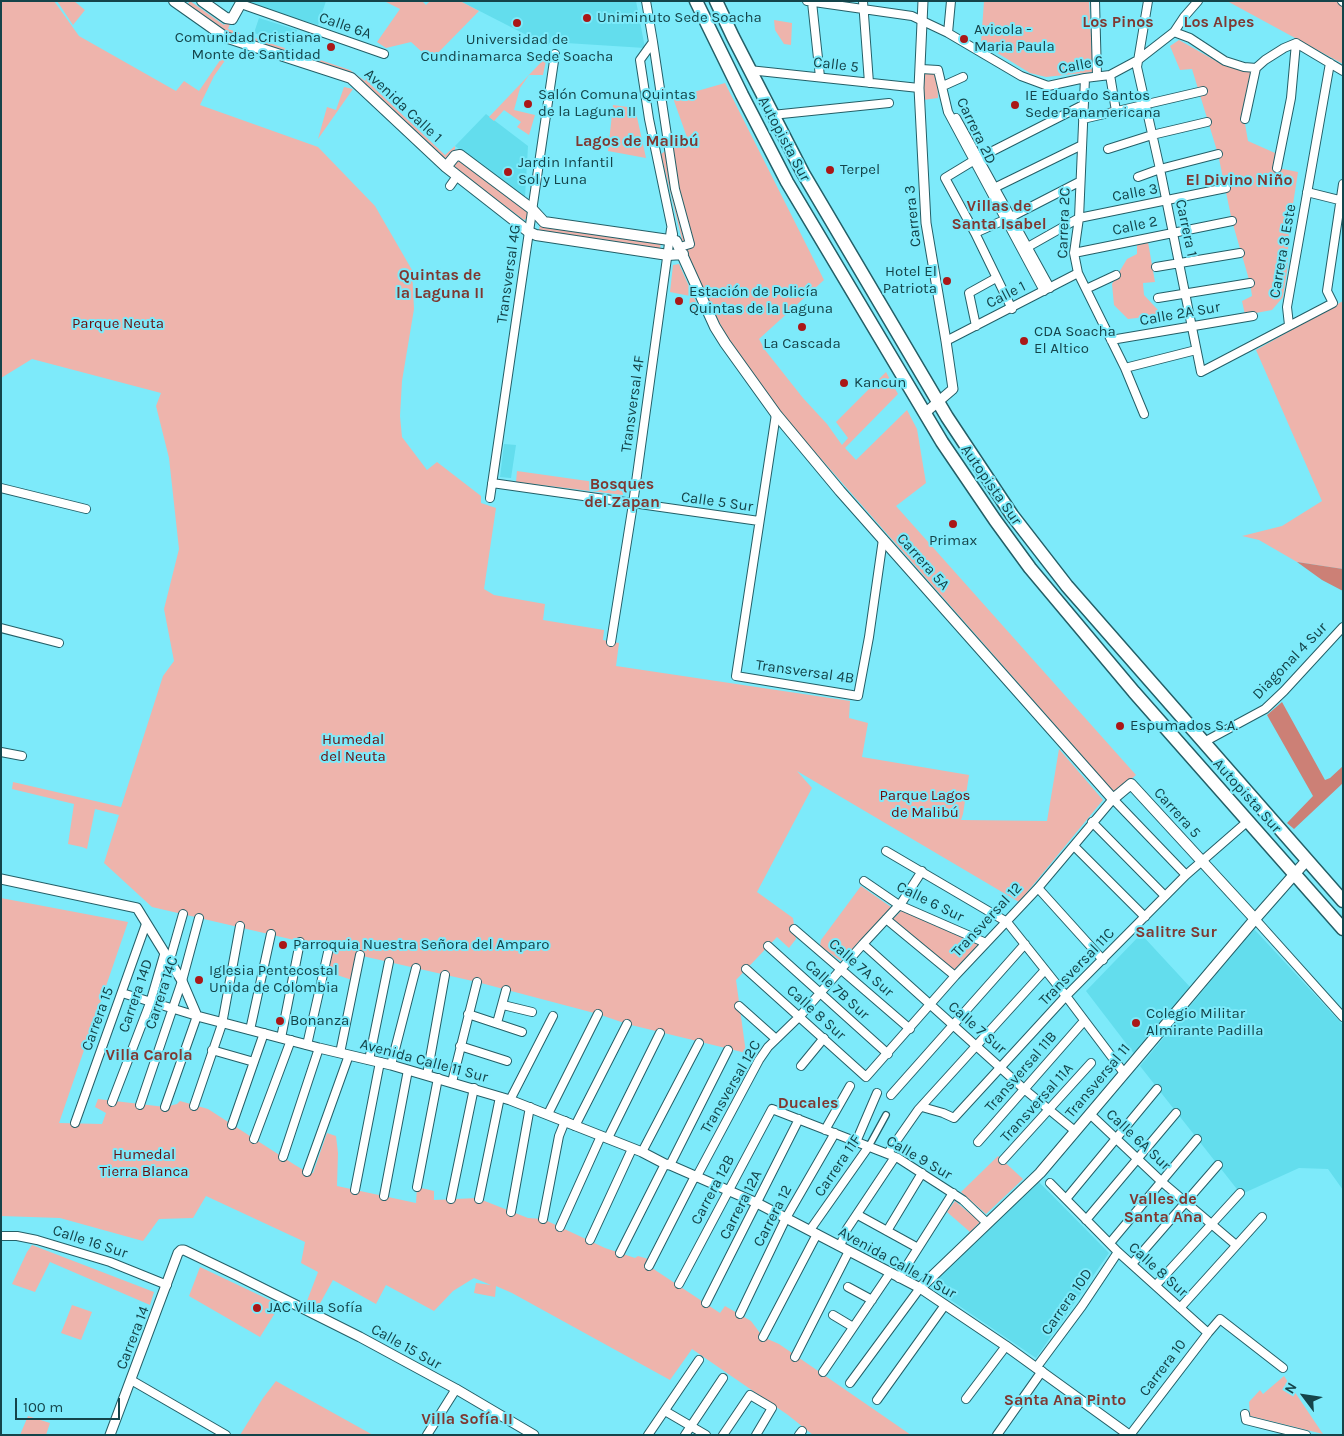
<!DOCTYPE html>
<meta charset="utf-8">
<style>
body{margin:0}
#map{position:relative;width:1344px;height:1436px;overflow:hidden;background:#7deafa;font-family:Karla,sans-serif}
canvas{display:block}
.frame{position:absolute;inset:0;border:2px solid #14444a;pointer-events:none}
.north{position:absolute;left:1279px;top:1371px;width:50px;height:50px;-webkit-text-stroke:4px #7deafa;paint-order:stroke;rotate:301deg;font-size:14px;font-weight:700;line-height:20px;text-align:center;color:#14444a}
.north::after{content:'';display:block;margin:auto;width:18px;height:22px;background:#14444a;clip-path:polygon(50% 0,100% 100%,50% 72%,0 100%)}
.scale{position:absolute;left:15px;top:1398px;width:105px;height:22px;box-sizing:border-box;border:2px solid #14444a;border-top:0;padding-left:6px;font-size:15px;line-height:18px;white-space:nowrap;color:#14444a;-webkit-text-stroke:4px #7deafa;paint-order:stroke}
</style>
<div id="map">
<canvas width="1344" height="1436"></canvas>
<div class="frame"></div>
<div class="north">N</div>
<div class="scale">100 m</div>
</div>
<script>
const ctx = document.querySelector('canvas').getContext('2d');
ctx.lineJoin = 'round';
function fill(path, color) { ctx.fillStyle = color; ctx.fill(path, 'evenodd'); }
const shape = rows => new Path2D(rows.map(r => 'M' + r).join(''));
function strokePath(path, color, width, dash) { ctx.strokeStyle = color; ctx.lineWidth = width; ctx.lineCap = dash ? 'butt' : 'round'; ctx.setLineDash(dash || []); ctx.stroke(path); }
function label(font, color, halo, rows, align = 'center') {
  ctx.font = font + ' Karla,sans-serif'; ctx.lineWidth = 4; ctx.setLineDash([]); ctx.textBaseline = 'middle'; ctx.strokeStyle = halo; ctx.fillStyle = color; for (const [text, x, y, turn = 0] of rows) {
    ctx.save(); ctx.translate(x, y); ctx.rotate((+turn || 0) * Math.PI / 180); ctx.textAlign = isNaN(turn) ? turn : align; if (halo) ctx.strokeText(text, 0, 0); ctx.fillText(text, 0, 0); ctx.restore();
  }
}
fill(shape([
 [251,1,326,1,318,25,249,4],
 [460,1,636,1,645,48,550,42,548,46],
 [259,18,297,30,291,45,254,33],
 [486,114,528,146,525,197,455,146],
 [504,444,516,445,511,478,500,477],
 [1254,929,1343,1025,1343,1190,1328,1169,1299,1168,1244,1193,1240,1193,1140,1066],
 [1141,934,1190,987,1135,1055,1086,991],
 [1038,1181,1109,1253,1036,1358,930,1286]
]), '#63dded');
fill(shape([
 [1,1,54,1,79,36,176,91,184,81,199,91,227,50,231,52,214,76,200,105,318,147,375,206,412,270,414,309,402,381,400,416,402,437,427,470,437,462,481,496,481,503,496,508,484,589,494,595,545,604,543,620,604,630,603,640,619,643,616,666,850,701,849,718,868,723,862,757,969,775,963,814,961,820,1047,821,1059,749,1103,800,1019,902,797,771,812,788,757,892,793,918,796,939,789,948,777,937,736,980,746,1053,627,1024,598,1014,477,982,358,955,352,980,328,972,333,949,152,907,104,863,119,815,95,809,87,849,82,847,68,844,74,804,12,789,13,782,121,807,163,676,174,661,164,609,179,549,169,458,156,406,161,393,32,359,1,378],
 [57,1,74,1,85,10,73,25],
 [190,1,224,25,230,20,231,21,228,29,350,70,365,81,372,69,375,72,370,84,445,155,455,146,455,151,444,160,350,75,229,36,186,6],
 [384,1,422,1,426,5,430,1,460,1,479,11,431,60,411,42,386,48,377,42,400,9],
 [984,1,1089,1,1093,72,1046,77,1030,73,981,43],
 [1227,1,1343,1,1343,64],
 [774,20,792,23,791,45,784,44,775,30],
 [1179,40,1223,65,1252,72,1244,118,1248,141,1275,153,1278,168,1298,172,1289,230,1287,271,1283,297,1272,310,1245,315,1242,301,1252,296,1250,283,1232,221,1218,154,1192,69,1180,70,1170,46],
 [547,56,543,75,529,75,520,88,514,110,535,115,529,135,517,127,521,122,504,110,494,121,489,117],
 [924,73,937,73,938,98,923,100],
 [725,83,824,280,759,339,765,350,803,398,827,424,842,445,848,438,836,422,886,372,898,394,845,448,856,460,907,410,917,429,926,483,896,506,1136,775,1115,793,808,444,782,414,729,342,685,252,661,154,674,145,689,143,673,98],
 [344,87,353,89,318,139,327,107,336,110],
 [613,105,635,108,646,158,608,151],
 [462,161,529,212,528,218,524,220,454,168,455,162],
 [540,225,661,243,660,249,539,230],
 [1148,242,1155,282,1143,283,1144,295,1158,310,1154,316,1128,319,1114,305,1112,284,1127,259,1137,254,1137,244],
 [679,264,700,311,689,310,690,296,670,292,673,265],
 [1343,301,1343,569,1297,562,1259,540,1242,536,1282,526,1322,501,1256,350],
 [517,471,623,486,623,495,516,482],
 [861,886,891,907,841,961,820,946,821,940],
 [1,898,128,922,59,1123,102,1124,106,1113,95,1107,98,1099,165,1107,177,1104,180,1101,208,1109,295,1165,307,1172,313,1173,327,1133,336,1136,338,1153,337,1186,416,1203,417,1187,434,1191,434,1200,477,1198,528,1218,543,1219,605,1248,635,1258,638,1256,648,1259,649,1266,720,1313,725,1306,751,1321,763,1337,779,1344,911,1435,813,1435,788,1415,692,1349,670,1380,512,1293,496,1286,495,1297,474,1293,476,1283,491,1285,474,1278,453,1291,434,1311,386,1285,376,1304,333,1280,318,1307,307,1301,318,1272,301,1263,305,1242,206,1196,193,1218,159,1219,143,1241,60,1218,1,1216],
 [903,909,979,945,954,970,893,919],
 [998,1156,1023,1179,986,1214,961,1192],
 [955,1201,980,1222,970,1232,947,1212],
 [32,1245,154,1292,150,1305,50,1262,35,1292,12,1284,27,1252],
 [200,1267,280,1305,260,1337,189,1296],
 [72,1305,92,1312,81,1340,61,1333],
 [1284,1376,1323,1434,1250,1416,1249,1402,1260,1390,1263,1394],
 [276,1381,283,1385,373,1435,240,1435,263,1398],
 [28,1416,50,1423,46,1435,20,1435]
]), '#eeb4ac');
fill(shape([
 [1297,562,1343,569,1343,591,1322,580],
 [1282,702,1325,780,1330,778,1343,766,1343,783,1294,829,1287,823,1313,796,1267,715]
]), '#cc8076');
const pedestrian = shape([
 [869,1146,886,1115]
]);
const minor = shape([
 [646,1,653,42,640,60,649,119,673,234],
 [807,1,912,16,948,33,1021,76,1048,86,1085,78,1110,75,1138,60,1174,32,1184,17,1198,1],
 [863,1,869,83],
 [1095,1,1097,76],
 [1148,1,1137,67,1160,169,1201,372,1333,303,1327,291,1343,184],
 [1342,1,1343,2],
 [812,2,820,77],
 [241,4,384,54],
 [1174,32,1190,38,1225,61,1244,67,1256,68,1265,60,1284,48,1296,43,1343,71],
 [948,33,951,1],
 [653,42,675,189,690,244,680,247],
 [921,69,938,70,948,112,1044,291],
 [749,70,919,88],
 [1110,75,1116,111],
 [1085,78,1079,218,1074,253,1078,273,1125,368,1144,414],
 [943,86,963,77],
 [772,115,889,103],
 [956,118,1050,288],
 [1083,119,1203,91],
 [1245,119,1256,68],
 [1108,149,1152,135,1207,122],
 [1277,168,1291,98,1296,43],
 [1138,177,1160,169,1218,154],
 [450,186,457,176],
 [992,189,1082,145],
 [1307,192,1343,201],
 [975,233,1011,217,1079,182],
 [1026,248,1079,218,1226,188],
 [1074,253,1232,221],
 [1156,267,1240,253],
 [1086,289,1116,275],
 [1158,298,1250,283],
 [1012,309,975,233,945,178,973,161,1083,105],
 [1289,325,1287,307,1330,63],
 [976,326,969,293,996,278],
 [1111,340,1253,316],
 [946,341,1078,273],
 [1125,368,1196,350],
 [776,414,736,676,858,696,869,637,883,539],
 [492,483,759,521],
 [1,488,86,509],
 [490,498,555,54],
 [1,628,59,643],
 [611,642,633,504,671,229],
 [1204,742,1265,709,1284,691,1343,627],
 [1,752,22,756],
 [1092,822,1165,896],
 [1074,846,1145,917],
 [886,851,1007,922,1066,996,1124,1073],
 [864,881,899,905,986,943],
 [1038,888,1103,960],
 [886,919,955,976],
 [1255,919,1343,1017],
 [794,929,910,1029],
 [863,944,1024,1089,1075,1131],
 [768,946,888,1054],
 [169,963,183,914],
 [746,969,866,1077,955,976,1038,888,1113,799,1186,875],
 [122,993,197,1016,165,1107],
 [503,1005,532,1012],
 [739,1006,776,1039],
 [468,1014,522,1032],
 [497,1023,506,990],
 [250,1030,271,934],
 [281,1038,300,942],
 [307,1045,329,948],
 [460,1046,507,1061],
 [212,1050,254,1062],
 [340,1053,360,955],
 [369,1060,389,962],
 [391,1065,416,968],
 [801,1066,824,1038],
 [427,1075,445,975],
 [452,1082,477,982],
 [891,1095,1025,944],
 [510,1100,553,1016],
 [112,1102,150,1003,164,955],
 [140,1105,182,981,199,918],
 [194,1106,222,1024,240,926],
 [922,1107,943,1113,954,1118,1066,996,1186,875,1248,821],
 [548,1114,598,1014],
 [1090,1114,1162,1182,1236,1245],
 [75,1123,146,924],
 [232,1125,264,1033],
 [575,1126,627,1024],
 [825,1130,850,1086],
 [608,1138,660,1033],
 [254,1139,291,1040],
 [856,1142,877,1093],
 [978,1142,1084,1021],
 [642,1152,699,1043],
 [888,1153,918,1110,1045,970],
 [283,1157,319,1048],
 [1003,1160,1091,1063],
 [670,1165,728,1050],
 [307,1172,349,1055],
 [1050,1183,1118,1252,1208,1333],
 [417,1187,438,1078],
 [355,1190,380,1062],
 [384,1196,408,1070],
 [451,1199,474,1088],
 [479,1199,500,1097],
 [1066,1199,1157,1089],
 [511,1212,530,1107],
 [858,1215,918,1248],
 [543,1219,559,1136,565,1121],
 [1086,1220,1176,1113],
 [560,1227,601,1136],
 [810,1230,869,1146],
 [887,1231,922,1173],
 [1,1236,17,1236,37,1240,110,1262,167,1285],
 [590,1240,632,1149],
 [1110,1243,1197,1139],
 [840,1246,847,1229,895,1157],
 [620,1253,665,1164],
 [1132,1264,1218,1165],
 [649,1266,693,1180,697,1176,759,1060,768,1047,800,1016,863,944,902,902,922,871],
 [899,1278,953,1193],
 [679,1284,772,1109,898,1158,963,1200,987,1223],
 [1156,1285,1240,1193],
 [848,1287,872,1300],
 [706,1303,799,1119],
 [1180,1308,1262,1217],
 [740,1314,786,1218,835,1133],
 [833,1315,853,1327],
 [763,1337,817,1234],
 [795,1357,849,1251],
 [1036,1368,1082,1306,1118,1252],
 [823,1372,890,1273],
 [131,1380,226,1435],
 [850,1383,920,1288],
 [966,1399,1006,1346],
 [877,1400,945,1305],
 [665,1411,706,1435],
 [1245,1414,1246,1420,1306,1435],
 [427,1435,456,1389],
 [648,1435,699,1360],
 [685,1435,723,1378],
 [723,1435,750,1395,772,1408,756,1435],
 [799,1435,802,1431],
 [997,1435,1042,1371],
 [1130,1435,1208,1333,1220,1319,1283,1368]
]);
const tertiary = shape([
 [923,1,919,88,926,223,946,341,953,389,925,413],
 [1,879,137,908,182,981,197,1016,319,1048,391,1065,510,1100,642,1152,665,1164,670,1165,757,1203,920,1288,1006,1346,1129,1435],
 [110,1435,178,1253,181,1250,184,1250,236,1275,360,1337,456,1389,534,1435]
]);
const secondary = shape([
 [174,1,225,37,351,78,446,167,529,232,536,235,668,255,683,254],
 [202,1,226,18,232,19,242,1],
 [446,167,455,156,460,155,532,209,544,222,676,241,715,327,725,343,776,414,840,491,1113,799,1131,784,1255,919],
 [920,1288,1040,1173,1255,919,1307,860]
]);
const trunk = shape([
 [696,1,742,95,787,182,942,442,995,520,1030,568,1134,692,1343,929],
 [716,1,733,37,803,173,947,417,1012,515,1067,586,1343,901]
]);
strokePath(pedestrian, '#245f67', 8);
strokePath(minor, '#245f67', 10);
strokePath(tertiary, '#245f67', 11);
strokePath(secondary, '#245f67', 12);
strokePath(trunk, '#245f67', 15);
strokePath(pedestrian, '#fff', 5.5);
strokePath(minor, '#fff', 8);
strokePath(tertiary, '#fff', 9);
strokePath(secondary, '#fff', 10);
strokePath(trunk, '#fff', 12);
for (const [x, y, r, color] of [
 [587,18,5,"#aa1717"],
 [517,23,5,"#aa1717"],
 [964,39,5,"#aa1717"],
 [331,47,5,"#aa1717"],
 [528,104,5,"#aa1717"],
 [1015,105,5,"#aa1717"],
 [830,170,5,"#aa1717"],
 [508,172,5,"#aa1717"],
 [947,281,5,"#aa1717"],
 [679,301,5,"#aa1717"],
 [802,327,5,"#aa1717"],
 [1024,341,5,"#aa1717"],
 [844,383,5,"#aa1717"],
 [953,524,5,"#aa1717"],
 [1120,726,5,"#aa1717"],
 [283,945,5,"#aa1717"],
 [199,980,5,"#aa1717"],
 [280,1021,5,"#aa1717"],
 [1136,1023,5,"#aa1717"],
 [257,1308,5,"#aa1717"]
]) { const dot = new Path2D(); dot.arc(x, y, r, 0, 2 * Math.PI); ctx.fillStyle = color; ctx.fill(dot); strokePath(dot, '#7deafa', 2); }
label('15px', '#14444a', '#7deafa', [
 ["Uniminuto Sede Soacha",597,18],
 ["Avicola -",974,30],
 ["Maria Paula",974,47],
 ["Comunidad Cristiana",321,38,"right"],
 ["Monte de Santidad",321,55,"right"],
 ["Universidad de",517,40,"center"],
 ["Cundinamarca Sede Soacha",517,57,"center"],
 ["Salón Comuna Quintas",538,95],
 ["de la Laguna II",538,112],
 ["IE Eduardo Santos",1025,96],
 ["Sede Panamericana",1025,113],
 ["Jardin Infantil",518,163],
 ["Sol y Luna",518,180],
 ["Terpel",840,170],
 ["Hotel El",937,272,"right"],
 ["Patriota",937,289,"right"],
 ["Estación de Policía",689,292],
 ["Quintas de la Laguna",689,309],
 ["CDA Soacha",1034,332],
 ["El Altico",1034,349],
 ["La Cascada",802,344,"center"],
 ["Kancun",854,383],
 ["Primax",953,541,"center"],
 ["Espumados S.A.",1130,726],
 ["Parroquia Nuestra Señora del Amparo",293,945],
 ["Iglesia Pentecostal",209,971],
 ["Unida de Colombia",209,988],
 ["Colegio Militar",1146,1014],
 ["Almirante Padilla",1146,1031],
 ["Bonanza",290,1021],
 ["JAC Villa Sofía",267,1308]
], 'left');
label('15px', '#14444a', '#7deafa', [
 ["Calle 6A",345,26,19],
 ["Calle 5",836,65,7],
 ["Calle 6",1081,65,-11],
 ["Avenida Calle 1",403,106,43],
 ["Carrera 2D",976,131,64],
 ["Autopista Sur",784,139,62],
 ["Calle 3",1135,193,-11],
 ["Carrera 3",913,216,-96],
 ["Carrera 2C",1064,223,-88],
 ["Calle 2",1135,226,-12],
 ["Carrera 1",1186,228,78],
 ["Carrera 3 Este",1283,251,-80],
 ["Transversal 4G",509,274,-82],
 ["Calle 1",1006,295,-27],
 ["Calle 2A Sur",1180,314,-10],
 ["Transversal 4F",633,404,-82],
 ["Autopista Sur",991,485,55],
 ["Calle 5 Sur",717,502,8],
 ["Carrera 5A",923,562,48],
 ["Diagonal 4 Sur",1290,661,-46],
 ["Transversal 4B",805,672,8],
 ["Autopista Sur",1247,796,48],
 ["Carrera 5",1177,813,48],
 ["Calle 6 Sur",930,902,26],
 ["Transversal 12",987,920,-47],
 ["Transversal 11C",1077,967,-46],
 ["Calle 7A Sur",861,968,41],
 ["Calle 7B Sur",837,990,42],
 ["Carrera 14C",162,993,-72],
 ["Carrera 14D",136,996,-71],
 ["Calle 8 Sur",816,1013,42],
 ["Carrera 15",98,1019,-70],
 ["Calle 7 Sur",977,1028,41],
 ["Avenida Calle 11 Sur",424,1061,15],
 ["Transversal 11B",1021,1072,-49],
 ["Transversal 11",1098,1081,-50],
 ["Transversal 12C",731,1087,-60],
 ["Transversal 11A",1037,1103,-48],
 ["Calle 6A Sur",1138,1140,43],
 ["Calle 9 Sur",919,1158,30],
 ["Carrera 11F",838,1166,-56],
 ["Carrera 12B",713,1190,-62],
 ["Carrera 12A",741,1205,-63],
 ["Carrera 12",773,1216,-63],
 ["Calle 16 Sur",90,1242,18],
 ["Avenida Calle 11 Sur",897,1263,29],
 ["Calle 8 Sur",1158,1270,42],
 ["Carrera 10D",1067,1302,-55],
 ["Carrera 14",133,1338,-69],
 ["Calle 15 Sur",406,1347,29],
 ["Carrera 10",1163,1368,-53]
]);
label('15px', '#6a0e0d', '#7deafa', [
 ["Parque Neuta",118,324],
 ["Humedal",353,740],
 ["del Neuta",353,757],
 ["Parque Lagos",925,796],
 ["de Malibú",925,813],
 ["Humedal",144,1155],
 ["Tierra Blanca",144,1172]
]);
label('bold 16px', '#7f3831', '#7deafa', [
 ["Los Pinos",1118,22],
 ["Los Alpes",1219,22],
 ["Lagos de Malibú",637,141],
 ["El Divino Niño",1239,180],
 ["Villas de",999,206],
 ["Santa Isabel",999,224],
 ["Quintas de",440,275],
 ["la Laguna II",440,293],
 ["Bosques",622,484],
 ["del Zapan",622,502],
 ["Salitre Sur",1176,932],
 ["Villa Carola",149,1055],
 ["Ducales",808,1103],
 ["Valles de",1163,1199],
 ["Santa Ana",1163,1217],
 ["Santa Ana Pinto",1065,1400],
 ["Villa Sofía II",467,1419]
]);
</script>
